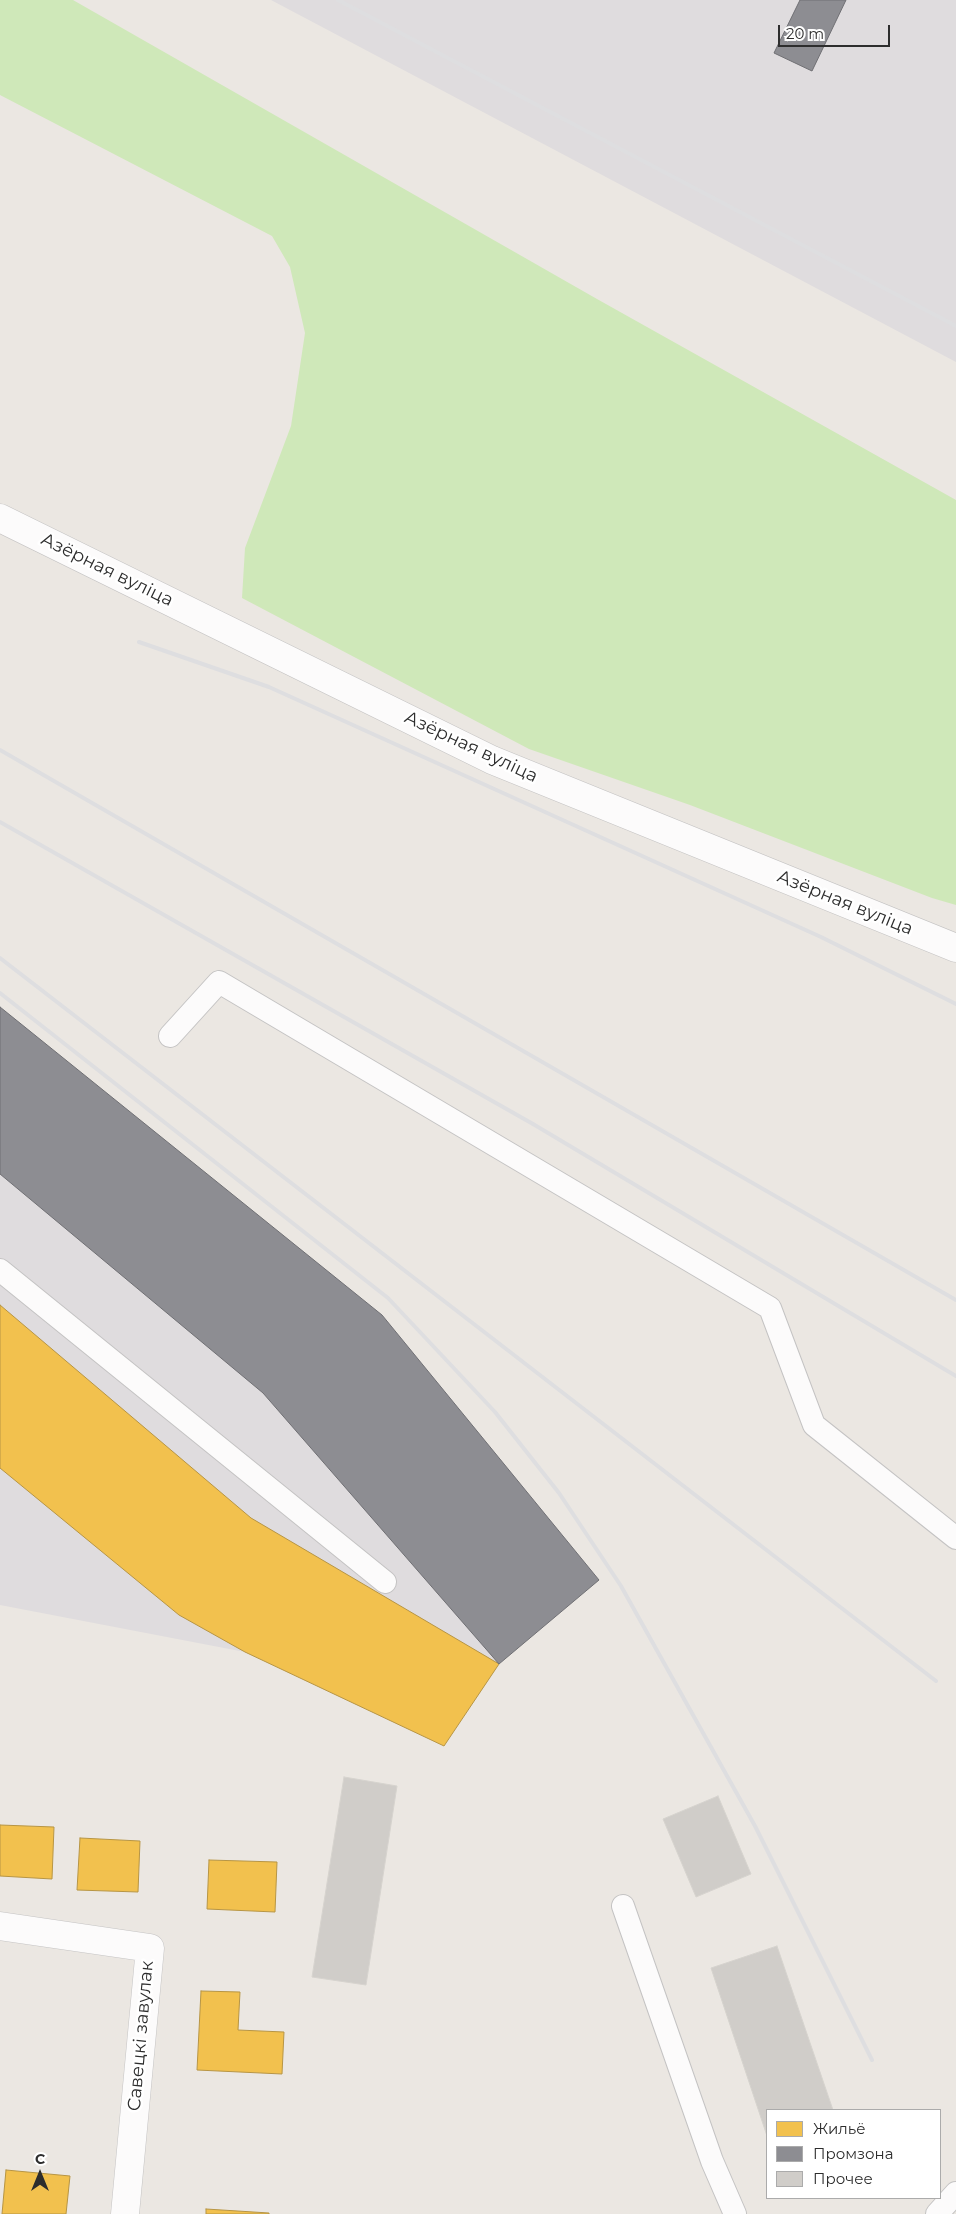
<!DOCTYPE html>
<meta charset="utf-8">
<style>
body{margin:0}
#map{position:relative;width:956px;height:2214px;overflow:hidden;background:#ebe7e2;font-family:Montserrat,sans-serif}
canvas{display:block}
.legend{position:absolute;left:766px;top:2109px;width:175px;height:90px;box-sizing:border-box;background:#fff;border:1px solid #ababab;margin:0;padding:6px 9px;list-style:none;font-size:15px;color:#2d2d2d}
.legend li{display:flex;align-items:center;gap:10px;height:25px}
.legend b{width:25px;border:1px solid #ababab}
.north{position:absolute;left:15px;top:2149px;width:50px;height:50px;-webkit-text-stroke:4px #fff;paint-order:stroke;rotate:0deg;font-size:14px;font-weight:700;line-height:20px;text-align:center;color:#2d2d2d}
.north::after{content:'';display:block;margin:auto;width:18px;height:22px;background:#2d2d2d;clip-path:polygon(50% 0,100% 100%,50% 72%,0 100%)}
.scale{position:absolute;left:778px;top:25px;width:112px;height:22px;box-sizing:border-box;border:2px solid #2d2d2d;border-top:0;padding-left:6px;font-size:15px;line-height:18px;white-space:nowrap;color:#2d2d2d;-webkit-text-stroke:4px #fff;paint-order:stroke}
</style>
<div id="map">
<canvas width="956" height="2214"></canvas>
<ul class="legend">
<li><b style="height:14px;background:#f2c14e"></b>Жильё</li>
<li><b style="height:14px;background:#8d8d92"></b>Промзона</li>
<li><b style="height:14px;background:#d0cdc9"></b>Прочее</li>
</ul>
<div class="north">С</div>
<div class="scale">20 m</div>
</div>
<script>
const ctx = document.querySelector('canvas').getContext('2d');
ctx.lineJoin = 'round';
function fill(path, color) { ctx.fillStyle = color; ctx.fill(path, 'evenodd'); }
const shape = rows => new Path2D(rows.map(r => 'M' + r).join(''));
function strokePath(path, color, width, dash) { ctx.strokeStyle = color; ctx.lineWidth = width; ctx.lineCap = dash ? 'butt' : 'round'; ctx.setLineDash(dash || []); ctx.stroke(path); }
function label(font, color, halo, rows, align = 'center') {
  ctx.font = font + ' Montserrat,sans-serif'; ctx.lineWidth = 5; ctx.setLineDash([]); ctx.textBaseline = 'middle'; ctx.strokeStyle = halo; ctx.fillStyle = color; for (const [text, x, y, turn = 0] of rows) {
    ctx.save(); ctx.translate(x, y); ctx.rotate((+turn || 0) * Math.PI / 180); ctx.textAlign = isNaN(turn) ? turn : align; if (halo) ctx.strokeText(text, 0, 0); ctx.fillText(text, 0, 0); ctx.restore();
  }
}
fill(shape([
 [271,0,956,0,956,362],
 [0,1007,382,1315,599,1580,499,1664,444,1746,245,1652,0,1605]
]), '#dfdcde');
fill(shape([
 [0,0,73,0,597,299,956,500,956,905,932,898,690,805,529,749,242,598,245,548,291,426,305,333,290,267,272,236,0,95]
]), '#cfe8b9');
const homes = shape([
 [0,1305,251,1518,499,1664,444,1746,245,1652,179,1615,0,1468,0,1305],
 [0,1825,54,1827,52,1879,0,1876,0,1825],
 [80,1838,140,1841,138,1892,77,1890,80,1838],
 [209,1860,277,1862,275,1912,207,1909,209,1860],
 [201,1991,240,1992,238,2030,284,2032,282,2074,197,2070,201,1991],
 [6,2170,70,2176,66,2214,2,2214,6,2170],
 [206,2209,269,2213,269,2214,206,2214,206,2209]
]);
fill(homes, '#f2c14e');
strokePath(homes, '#b79544', 1);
const industry = shape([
 [800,0,846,0,812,71,774,53,800,0],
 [0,1007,382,1315,599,1580,499,1664,263,1393,0,1174,0,1007]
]);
fill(industry, '#8d8d92');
strokePath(industry, '#707074', 1);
const building = shape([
 [344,1777,397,1786,366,1985,312,1977,344,1777],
 [718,1796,751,1874,696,1897,663,1819,718,1796],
 [777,1946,833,2110,767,2110,767,2136,711,1968,777,1946]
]);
fill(building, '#d0cdc9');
strokePath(building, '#d6d3ce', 1);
const service = shape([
 [170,1036,219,982,770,1308,814,1425,956,1538],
 [0,1270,385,1582],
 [623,1906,712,2161,735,2214],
 [937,2214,956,2193]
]);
const minor = shape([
 [0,518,492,760,956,948],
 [0,1926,150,1948,125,2214]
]);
strokePath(service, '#c4c3c3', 24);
strokePath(minor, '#c4c3c3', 29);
strokePath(service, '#fcfbfb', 22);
strokePath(minor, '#fcfbfb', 28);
strokePath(shape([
 [338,0,956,326],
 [139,642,269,687,821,937,956,1004],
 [0,750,956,1300],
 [0,822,533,1124,956,1376],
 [0,958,936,1681],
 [0,993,388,1298,495,1412,559,1493,621,1586,755,1826,872,2060]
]), '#dedee0', 4);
label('18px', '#2d2d2d', '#fff', [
 ["Азёрная вуліца",107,570,26],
 ["Азёрная вуліца",471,747,25],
 ["Азёрная вуліца",845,903,22],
 ["Савецкі завулак",141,2036,-85]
]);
</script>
